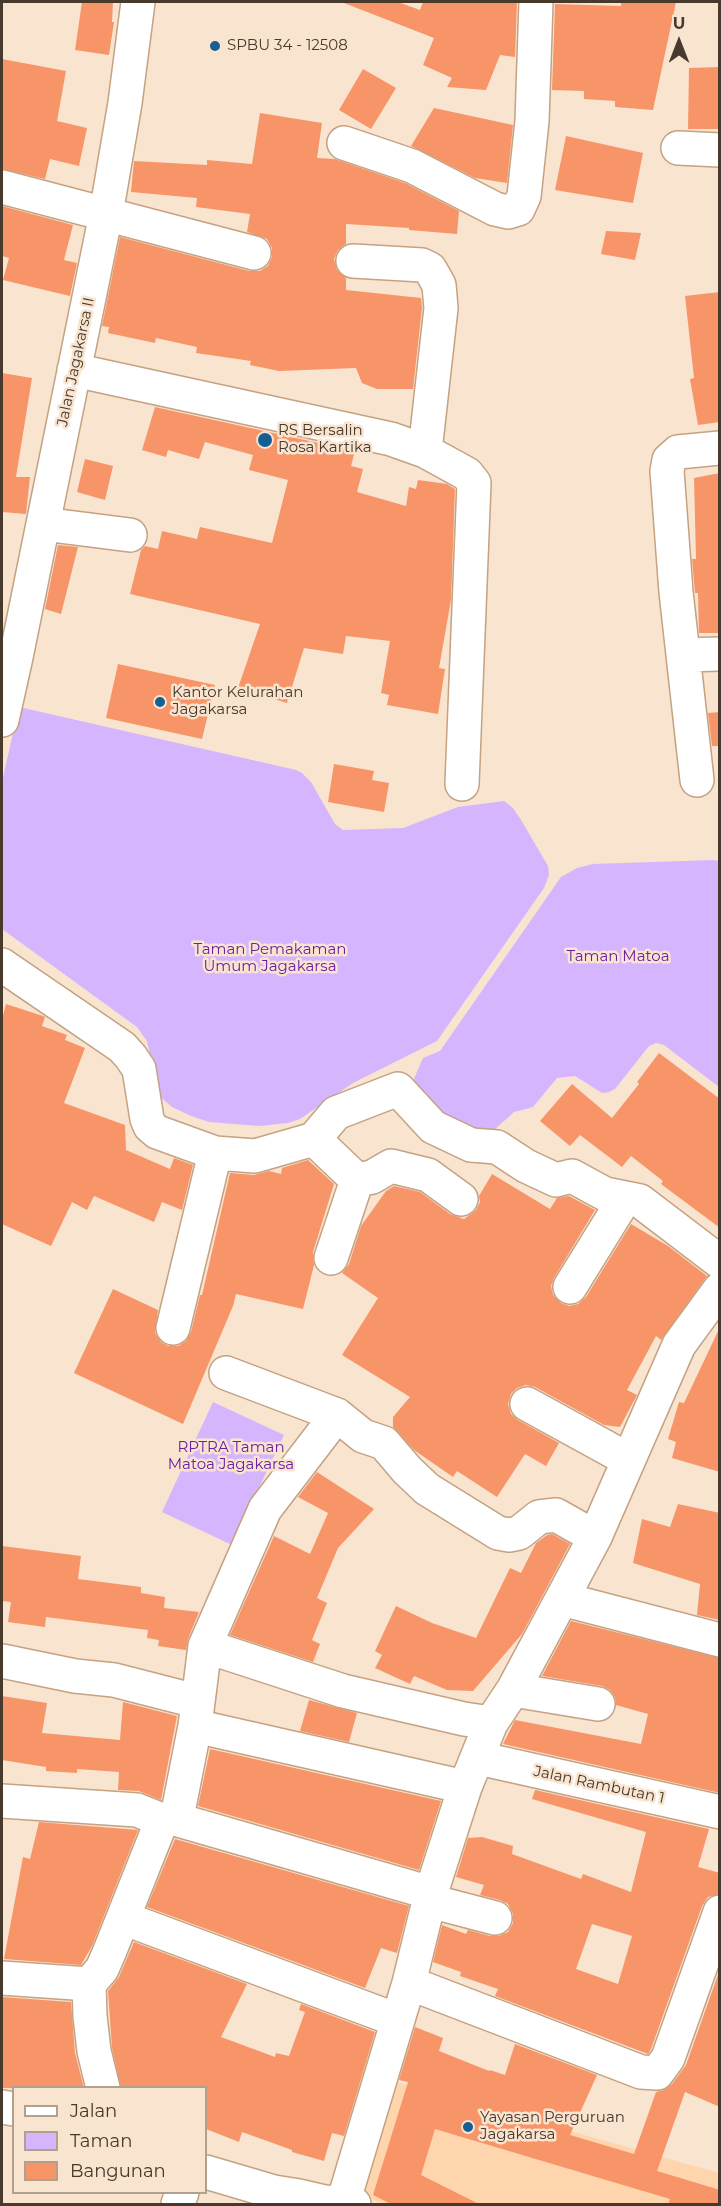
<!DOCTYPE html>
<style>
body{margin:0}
#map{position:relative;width:721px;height:2206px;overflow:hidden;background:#f9e4d0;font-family:Montserrat,sans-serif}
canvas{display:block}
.frame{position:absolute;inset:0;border:3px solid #47392c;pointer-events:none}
.legend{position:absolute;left:12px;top:2086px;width:195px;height:108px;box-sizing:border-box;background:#f9e4d0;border:2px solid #b2a08e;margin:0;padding:8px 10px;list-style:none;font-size:18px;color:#47392c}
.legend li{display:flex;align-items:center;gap:12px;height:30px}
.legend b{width:30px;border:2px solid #b2a08e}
.north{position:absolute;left:649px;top:12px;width:60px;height:60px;-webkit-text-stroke:4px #f9e4d0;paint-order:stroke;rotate:0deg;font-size:16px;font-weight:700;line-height:24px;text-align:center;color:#47392c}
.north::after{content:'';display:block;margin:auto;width:21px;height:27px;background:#47392c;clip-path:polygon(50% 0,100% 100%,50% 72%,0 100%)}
</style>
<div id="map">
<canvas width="721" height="2206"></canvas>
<div class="frame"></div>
<ul class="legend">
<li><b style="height:8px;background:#fff"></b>Jalan</li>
<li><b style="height:16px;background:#d5b5fe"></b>Taman</li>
<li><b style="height:16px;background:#f79569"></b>Bangunan</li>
</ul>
<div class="north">U</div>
</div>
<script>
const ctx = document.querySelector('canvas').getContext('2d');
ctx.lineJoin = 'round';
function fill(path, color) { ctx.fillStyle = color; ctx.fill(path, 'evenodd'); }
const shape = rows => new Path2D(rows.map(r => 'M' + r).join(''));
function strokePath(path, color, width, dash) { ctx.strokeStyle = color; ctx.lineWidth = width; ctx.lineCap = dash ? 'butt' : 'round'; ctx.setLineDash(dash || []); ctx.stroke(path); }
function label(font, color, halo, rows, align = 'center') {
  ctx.font = font + ' Montserrat,sans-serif'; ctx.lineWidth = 5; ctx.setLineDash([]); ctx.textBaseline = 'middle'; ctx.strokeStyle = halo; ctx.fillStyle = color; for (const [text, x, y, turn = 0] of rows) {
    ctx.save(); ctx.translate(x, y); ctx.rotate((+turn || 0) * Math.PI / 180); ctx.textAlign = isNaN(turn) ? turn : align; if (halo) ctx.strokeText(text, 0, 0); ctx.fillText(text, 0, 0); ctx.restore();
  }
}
fill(shape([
 [393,2081,719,2173,719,2204,381,2204,362,2194]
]), '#ffd5ae');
fill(shape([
 [19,707,296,770,302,773,311,782,335,824,343,830,403,828,458,807,504,801,513,808,521,820,548,866,549,875,544,888,437,1041,353,1083,300,1119,288,1123,259,1126,209,1122,191,1116,172,1107,159,1096,147,1041,137,1027,2,929,2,782],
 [714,860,719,861,719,1087,664,1045,656,1043,649,1046,615,1089,609,1092,602,1093,575,1076,557,1078,533,1107,514,1112,483,1140,456,1125,424,1096,413,1081,423,1058,440,1051,561,877,577,868,593,864],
 [213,1402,284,1435,232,1545,162,1512]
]), '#d5b5fe');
fill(shape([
 [82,2,113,2,112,22,114,22,109,55,75,50],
 [344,2,398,2,420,10,423,2,517,2,515,57,500,55,486,90,447,87,452,78,423,65,434,38,344,3],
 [621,2,676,2,653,110,615,107,615,101,584,99,584,91,552,90,555,4,621,6],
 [2,59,66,71,57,121,87,128,79,166,50,159,45,179,2,169],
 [720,67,720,129,688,129,689,68],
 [363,69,396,88,371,129,339,110],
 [434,108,513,125,507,183,475,178,411,146],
 [260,113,322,123,317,158,335,159,405,183,459,211,457,234,409,230,409,228,346,224,346,244,338,250,334,259,337,270,346,278,346,290,421,298,422,308,413,389,377,389,362,383,356,368,279,371,250,365,251,361,196,353,197,347,156,338,155,343,108,333,109,327,102,326,120,237,249,271,260,271,268,266,272,257,272,248,267,239,247,232,250,214,196,207,197,198,131,192,134,161,207,165,207,160,252,164],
 [566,136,643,153,633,203,555,190],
 [2,206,73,225,64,260,77,263,70,296,3,280,9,258,2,256],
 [606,231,641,233,635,260,601,254],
 [720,292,720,422,698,425,690,379,694,378,685,296],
 [2,373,32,378,16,477,30,477,26,514,2,512],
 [155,407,355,451,351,466,363,469,357,492,406,506,409,487,416,489,418,480,447,484,455,489,451,600,439,668,445,669,438,714,387,705,389,695,381,693,390,641,346,636,343,654,304,648,287,703,238,688,260,624,130,594,141,550,145,546,158,549,162,531,197,539,200,527,272,543,288,480,249,470,253,455,205,442,199,459,168,450,166,457,142,450],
 [85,459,113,466,105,500,77,492],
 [720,473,720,633,699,633,698,593,695,593,692,559,696,559,694,478],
 [58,545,78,547,61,614,45,609],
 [118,664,215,685,202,739,106,718],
 [720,712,720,746,712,746,708,713],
 [334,764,374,771,372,780,389,783,384,812,328,802],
 [6,1004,43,1016,45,1017,42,1026,67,1035,65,1040,85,1048,64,1103,125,1125,126,1150,170,1169,174,1158,193,1165,182,1210,162,1202,154,1222,94,1196,87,1210,72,1202,51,1246,2,1224,2,1019],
 [659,1053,720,1099,720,1228,661,1184,663,1181,631,1156,622,1167,580,1135,570,1146,540,1121,572,1084,612,1118,639,1084,637,1082],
 [308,1160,334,1184,313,1252,314,1265,303,1309,236,1294,233,1306,183,1424,74,1373,113,1289,158,1310,155,1333,161,1342,168,1346,178,1346,186,1341,191,1332,200,1295,202,1295,230,1173,254,1175,269,1171,281,1174,282,1168],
 [492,1174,550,1209,557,1198,569,1196,595,1210,554,1278,551,1286,553,1295,561,1303,569,1306,578,1304,586,1297,631,1224,668,1246,707,1276,661,1340,656,1336,627,1390,637,1395,620,1427,604,1425,535,1387,526,1385,517,1388,511,1394,508,1404,511,1414,518,1420,559,1443,546,1466,525,1454,497,1497,457,1471,453,1477,414,1450,393,1427,393,1417,410,1397,342,1355,378,1298,342,1273,349,1264,361,1226,386,1191,394,1186,420,1192,450,1214,464,1219,476,1210,480,1202,479,1196],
 [720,1327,720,1472,672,1458,676,1442,668,1439,679,1402,684,1403],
 [317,1472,374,1509,338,1548,317,1598,327,1603,312,1640,320,1644,313,1662,230,1635,274,1536,310,1554,328,1513,298,1497],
 [678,1504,720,1513,720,1620,697,1615,700,1584,633,1563,642,1519,670,1527],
 [552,1534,570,1544,522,1634,473,1691,447,1690,414,1676,410,1684,375,1668,382,1655,375,1651,396,1606,432,1623,476,1638,510,1568,521,1573,536,1543,547,1535],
 [2,1546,81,1556,78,1579,141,1587,141,1593,165,1597,164,1608,199,1612,188,1639,186,1650,158,1646,159,1640,147,1638,148,1630,46,1617,45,1627,8,1622,11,1602,2,1601],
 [571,1621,720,1658,720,1793,503,1744,515,1720,641,1744,648,1714,616,1705,615,1697,610,1690,602,1686,542,1676],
 [2,1696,47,1703,42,1733,120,1740,123,1702,177,1716,161,1800,139,1791,118,1790,119,1772,77,1769,77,1773,46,1771,46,1767,2,1760],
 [309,1700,357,1713,349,1742,300,1731],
 [210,1749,441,1801,419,1870,198,1806],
 [535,1790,709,1829,698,1867,720,1873,720,1894,708,1897,702,1906,651,2049,648,2054,495,1996,498,1989,460,1976,461,1972,433,1962,442,1925,466,1934,468,1930,490,1936,499,1936,508,1932,513,1923,513,1914,508,1904,500,1900,480,1895,484,1885,456,1877,468,1838,482,1837,513,1846,512,1854,581,1879,583,1874,631,1892,646,1832,532,1799],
 [592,1924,632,1936,618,1984,576,1969],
 [39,1822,138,1830,92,1946,81,1965,4,1959,23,1857,30,1859],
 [175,1839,409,1906,397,1953,381,1948,365,1988,147,1907],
 [134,1942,247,1984,221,2037,275,2057,276,2053,289,2056,305,2012,299,2010,301,2004,375,2032,344,2136,332,2133,324,2161,292,2152,292,2150,242,2132,239,2142,206,2129,206,2088,121,2088,112,2048,108,1991,119,1977],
 [720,1969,720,2107,685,2092,657,2171,720,2190,720,2205,668,2205,670,2199,435,2129,421,2175,481,2205,393,2205,373,2195,408,2082,399,2080,415,2027,443,2038,439,2051,489,2071,490,2070,505,2075,515,2044,597,2075,570,2135,634,2154,656,2092,664,2090,672,2084,686,2065],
 [2,1997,71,2002,75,2053,84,2088,2,2088]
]), '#f79569');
const minor = shape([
 [344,143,412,166,495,209,508,212,518,209,524,196,532,121,536,2],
 [678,148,720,150],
 [2,187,254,253],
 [353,261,422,265,430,269,439,285,441,308,425,451],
 [74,370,391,439,425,451,467,474,474,483,462,784],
 [43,524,130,535],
 [683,655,720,654],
 [2,720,16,657,106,214,125,103,138,2],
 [697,780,676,592,667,471,669,460,678,452,720,448],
 [2,965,122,1047,131,1057,139,1069,147,1119,150,1126,157,1132,215,1153,255,1156,314,1139,336,1113,398,1089,433,1127,471,1145,497,1147,526,1166,556,1180,572,1176,605,1194,640,1201,720,1262],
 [314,1139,357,1180,372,1177,391,1166,428,1175,461,1199],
 [331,1258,357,1180],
 [570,1287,625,1198],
 [173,1328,215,1153],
 [226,1373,337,1415,363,1436,384,1443,407,1470,427,1489,498,1533,509,1535,519,1533,539,1517,556,1515,595,1537],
 [527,1404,627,1459],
 [337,1415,265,1509,205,1646,195,1726,177,1817,178,1820,431,1893],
 [562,1599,720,1640],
 [205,1646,343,1691,464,1719,491,1723],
 [2,1661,75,1676,114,1680,188,1699],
 [513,1690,598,1704],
 [195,1726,465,1787],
 [478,1758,720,1812],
 [2,1801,137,1810,157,1818,159,1823,158,1830,109,1953,102,1969,89,1984,90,2016,94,2051,103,2088],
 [430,1901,495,1918],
 [123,1918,397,2020],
 [2,1978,89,1984],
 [409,1983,641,2072,657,2073,668,2058,720,1912],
 [2,2107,14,2109],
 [206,2172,274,2192,299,2196,325,2202,354,2204],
 [343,2203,409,1983,431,1893,465,1787,491,1723,513,1690,595,1537,679,1345,720,1289],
 [178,2204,182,2192]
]);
strokePath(minor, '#c4a282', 36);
strokePath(minor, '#fff', 33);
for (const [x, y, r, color] of [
 [215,46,6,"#146093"],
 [265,440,8,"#146093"],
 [160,702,6,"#146093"],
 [468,2127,6,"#146093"]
]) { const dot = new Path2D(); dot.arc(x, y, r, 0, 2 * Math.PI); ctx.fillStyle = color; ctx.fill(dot); strokePath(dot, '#f9e4d0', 2); }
label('15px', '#47392c', '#f9e4d0', [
 ["SPBU 34 - 12508",227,46],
 ["RS Bersalin",278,431],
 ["Rosa Kartika",278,448],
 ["Kantor Kelurahan",172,693],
 ["Jagakarsa",172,710],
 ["Yayasan Perguruan",480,2118],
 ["Jagakarsa",480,2135]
], 'left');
label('15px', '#47392c', '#f9e4d0', [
 ["Jalan Jagakarsa II",76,362,-78],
 ["Jalan Rambutan 1",599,1785,12]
]);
label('15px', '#6a20a4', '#f9e4d0', [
 ["Taman Pemakaman",270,950],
 ["Umum Jagakarsa",270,967],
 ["Taman Matoa",618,957],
 ["RPTRA Taman",231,1448],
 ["Matoa Jagakarsa",231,1465]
]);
</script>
